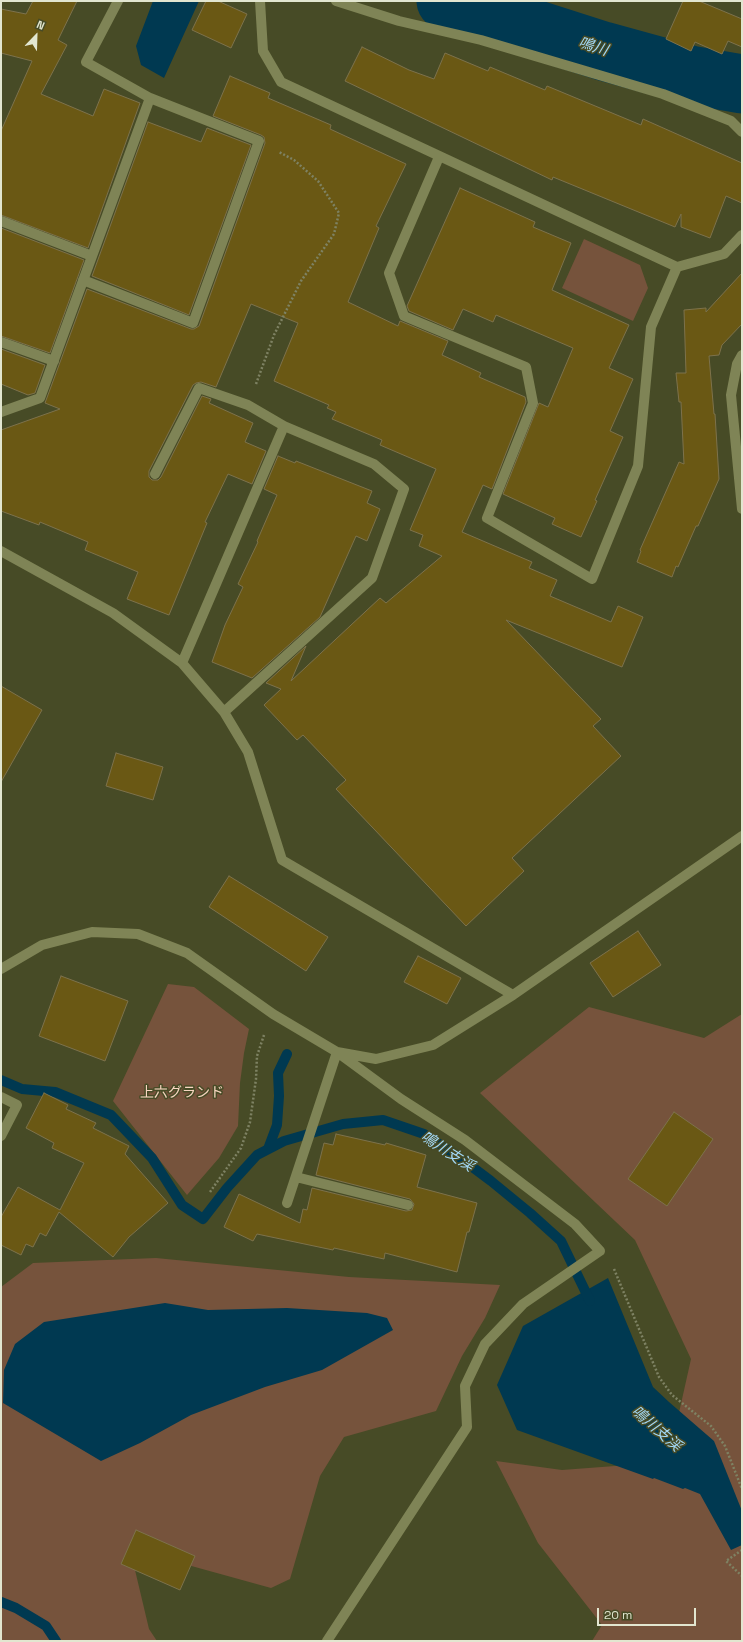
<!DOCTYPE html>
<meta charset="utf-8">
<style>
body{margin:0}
#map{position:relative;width:743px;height:1642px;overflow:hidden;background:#474b26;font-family:"Space Grotesk",sans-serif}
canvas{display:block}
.frame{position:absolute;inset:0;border:2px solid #e2e6d0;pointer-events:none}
.north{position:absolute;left:16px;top:16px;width:40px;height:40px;-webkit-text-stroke:3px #474b26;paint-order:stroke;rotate:23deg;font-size:11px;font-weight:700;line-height:16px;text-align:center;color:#e2e6d0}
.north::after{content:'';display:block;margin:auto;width:14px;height:18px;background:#e2e6d0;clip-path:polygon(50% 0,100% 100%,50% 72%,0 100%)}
.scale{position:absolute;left:597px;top:1608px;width:99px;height:18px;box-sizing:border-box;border:2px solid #e2e6d0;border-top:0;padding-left:5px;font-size:12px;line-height:14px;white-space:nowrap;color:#e2e6d0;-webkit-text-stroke:3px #474b26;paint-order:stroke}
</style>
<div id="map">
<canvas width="743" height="1642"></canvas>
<div class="frame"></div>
<div class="north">N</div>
<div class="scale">20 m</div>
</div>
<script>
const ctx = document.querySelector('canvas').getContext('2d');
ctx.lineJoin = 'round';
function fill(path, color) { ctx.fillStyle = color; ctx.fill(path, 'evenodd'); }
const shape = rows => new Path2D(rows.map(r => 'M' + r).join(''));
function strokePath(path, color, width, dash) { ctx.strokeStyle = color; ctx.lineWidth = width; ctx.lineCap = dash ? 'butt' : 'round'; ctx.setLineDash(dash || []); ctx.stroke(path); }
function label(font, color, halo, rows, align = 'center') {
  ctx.font = font + ' "Space Grotesk","Noto Sans JP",sans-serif'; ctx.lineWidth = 3; ctx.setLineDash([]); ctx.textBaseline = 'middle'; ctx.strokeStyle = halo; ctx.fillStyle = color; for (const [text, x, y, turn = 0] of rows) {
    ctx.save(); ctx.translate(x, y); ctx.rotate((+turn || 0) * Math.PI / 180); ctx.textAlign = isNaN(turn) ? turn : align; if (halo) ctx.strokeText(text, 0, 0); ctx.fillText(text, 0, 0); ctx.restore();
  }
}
fill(shape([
 [584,239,640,265,648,288,633,321,562,288],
 [168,984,194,987,249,1029,244,1053,240,1083,238,1126,219,1158,187,1195,113,1101],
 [589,1007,704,1038,742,1014,742,1641,592,1641,602,1625,538,1543,496,1461,562,1470,668,1462,691,1359,635,1240,480,1093],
 [156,1258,349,1277,500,1285,485,1318,462,1356,436,1411,344,1437,320,1476,290,1579,271,1588,130,1549,149,1629,157,1641,1,1641,1,1287,33,1263]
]), '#76533c');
fill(shape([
 [153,1,199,1,164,78,141,65,136,46],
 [608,1278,653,1387,669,1402,714,1441,742,1511,742,1545,731,1550,700,1494,685,1488,683,1489,654,1478,653,1479,517,1430,497,1385,523,1326],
 [165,1303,208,1310,287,1308,367,1313,387,1318,393,1330,322,1370,265,1387,191,1415,140,1443,101,1461,3,1403,4,1370,15,1344,44,1322]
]), '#003951');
strokePath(shape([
 [1,1080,22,1089,55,1092,111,1115,152,1158,182,1205,203,1219,227,1188,257,1155,284,1141,343,1124,383,1120,424,1134,459,1157,491,1181,530,1213,561,1241,590,1301],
 [268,1149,277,1125,279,1096,278,1073,287,1054],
 [1,1602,16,1608,46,1626,56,1641]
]), '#003951', 10);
strokePath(shape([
 [446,1,603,51,690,75,742,84]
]), '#003951', 59);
const building = shape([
 [33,1,77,1,58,40,67,45,41,94,93,116,104,89,140,103,88,248,1,215,1,131,32,61,1,53,1,9,26,14,33,1],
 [206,1,218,1,247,14,231,48,192,30,206,1],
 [683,1,699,1,742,19,742,47,728,41,722,54,695,42,691,51,666,39,683,1],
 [362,47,409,70,434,79,445,53,488,71,490,67,545,90,547,86,641,125,643,119,742,163,742,203,726,196,710,238,681,227,681,214,675,227,553,177,552,180,345,81,362,47],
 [230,76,270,93,268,98,331,125,330,129,406,164,376,226,379,228,348,302,398,326,400,321,448,341,442,355,481,373,479,377,525,397,526,402,492,489,483,485,462,532,532,562,529,568,557,580,550,596,611,622,618,606,643,617,622,667,506,620,601,719,593,726,621,756,512,858,524,871,466,926,336,789,346,780,303,735,297,740,264,705,281,689,266,683,306,646,291,681,380,598,386,603,442,556,419,546,423,535,410,530,436,469,380,445,382,440,332,419,336,412,327,408,329,405,274,381,298,323,251,304,216,387,201,382,196,383,193,385,149,471,149,477,152,480,158,480,161,477,202,396,211,399,209,403,253,423,245,442,266,451,252,484,228,474,205,522,207,523,169,615,127,599,138,572,85,550,88,542,40,522,39,525,1,511,1,430,60,409,45,403,87,289,191,329,194,329,199,326,265,143,264,137,261,135,213,116,230,76],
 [148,122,201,142,207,128,251,145,189,315,92,276,148,122],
 [460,188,535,222,533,227,571,243,552,290,629,325,609,368,633,379,610,431,623,437,595,500,597,501,581,537,552,524,555,518,503,494,539,403,548,407,573,348,496,315,493,322,463,309,453,330,409,311,407,306,460,188],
 [1,228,84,260,50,353,1,336,1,228],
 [742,273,742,324,722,345,719,355,709,356,714,414,715,414,719,479,698,526,696,526,678,567,676,566,672,577,637,562,641,551,640,550,679,462,684,464,681,402,679,402,676,373,686,373,684,310,706,308,706,312,742,273],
 [1,349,45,365,35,393,28,395,1,384,1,349],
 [278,456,295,463,296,461,372,491,367,503,380,509,367,541,356,536,320,617,252,678,212,662,225,625,243,587,238,584,258,542,257,541,277,495,264,489,278,456],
 [1,686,42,710,1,782,1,686],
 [116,753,163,767,153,800,106,786,116,753],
 [229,876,328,937,306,971,209,907,229,876],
 [638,931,661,965,613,997,590,963,638,931],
 [418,956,461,978,447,1004,404,982,418,956],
 [61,976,128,1001,105,1061,39,1036,61,976],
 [44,1093,68,1105,66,1109,96,1123,93,1128,129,1146,125,1154,168,1203,129,1237,113,1257,59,1212,46,1236,40,1233,33,1247,26,1244,21,1255,1,1245,1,1217,18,1187,60,1210,84,1163,52,1148,54,1143,26,1128,44,1093],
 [674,1112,713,1139,667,1206,628,1179,674,1112],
 [336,1134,385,1145,386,1143,426,1155,417,1187,477,1203,469,1232,467,1232,457,1272,385,1253,384,1259,334,1248,333,1250,257,1234,253,1241,224,1227,239,1194,300,1223,303,1209,307,1210,312,1188,406,1211,412,1210,414,1204,410,1199,316,1175,324,1143,333,1145,336,1134],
 [136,1530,195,1556,180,1590,121,1564,136,1530]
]);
fill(building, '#6a5814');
strokePath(building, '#7d724c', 1);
strokePath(shape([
 [256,384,274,335,301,281,334,234,339,213,318,181,294,160,279,152],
 [210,1192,241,1148,250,1122,256,1079,257,1056,264,1035],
 [614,1269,659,1377,672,1395,711,1426,725,1446,742,1489],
 [742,1550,726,1561,742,1576]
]), '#7e8263', 2.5, [2, 2]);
strokePath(shape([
 [260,1,263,51,281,82,677,267,724,254,742,235],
 [336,1,399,21,481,40,663,94,731,121,742,132],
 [439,157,389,273,404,316,526,367,533,403,487,518,592,579,638,466,651,327,677,267],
 [1,221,92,256],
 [83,280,193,323,259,141,150,98,86,62,118,1],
 [1,342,54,361],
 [742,355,737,364,731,395,742,509],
 [1,412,40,398,150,98],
 [155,474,199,388,248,405,284,426],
 [1,551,113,613,182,663,224,712,248,752,282,860,513,995],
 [182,663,284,426,374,464,404,489,372,578,224,712],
 [1,969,42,945,92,932,138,934,187,953,273,1014,337,1052,376,1059,433,1045,513,995,742,836],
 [1,1097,17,1105,1,1136],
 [296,1177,408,1205],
 [287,1203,337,1052,401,1099,465,1140,575,1224,600,1251,523,1304,485,1344,465,1386,467,1427,327,1641]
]), '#7f8456', 10);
label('14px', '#f8d6c1', '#474b26', [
 ["上六グランド",182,1093]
]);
label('italic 15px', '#a3d9f7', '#474b26', [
 ["鳴川",593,47,17],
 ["鳴川支渓",447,1152,33],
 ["鳴川支渓",656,1429,41]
]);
</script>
